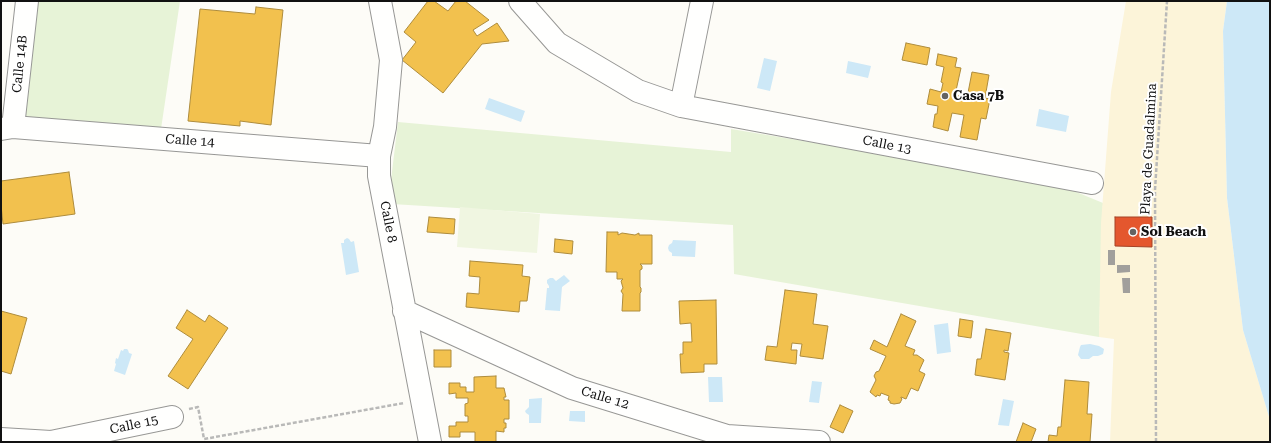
<!DOCTYPE html>
<style>
body{margin:0}
#map{position:relative;width:1271px;height:443px;overflow:hidden;background:#fdfcf7;font-family:"Roboto Serif",serif}
canvas{display:block}
.frame{position:absolute;inset:0;border:2px solid #111;pointer-events:none}
</style>
<div id="map">
<canvas width="1271" height="443"></canvas>
<div class="frame"></div>
</div>
<script>
const ctx = document.querySelector('canvas').getContext('2d');
ctx.lineJoin = 'round';
function fill(path, color) { ctx.fillStyle = color; ctx.fill(path, 'evenodd'); }
const shape = rows => new Path2D(rows.map(r => 'M' + r).join(''));
function strokePath(path, color, width, dash) { ctx.strokeStyle = color; ctx.lineWidth = width; ctx.lineCap = dash ? 'butt' : 'round'; ctx.setLineDash(dash || []); ctx.stroke(path); }
function label(font, color, halo, rows, align = 'center') {
  ctx.font = font + ' "Roboto Serif",serif'; ctx.lineWidth = 4; ctx.setLineDash([]); ctx.textBaseline = 'middle'; ctx.strokeStyle = halo; ctx.fillStyle = color; for (const [text, x, y, turn = 0] of rows) {
    ctx.save(); ctx.translate(x, y); ctx.rotate((+turn || 0) * Math.PI / 180); ctx.textAlign = isNaN(turn) ? turn : align; if (halo) ctx.strokeText(text, 0, 0); ctx.fillText(text, 0, 0); ctx.restore();
  }
}
fill(shape([
 [38,1,180,1,161,129,24,118,37,4],
 [398,122,731,152,731,129,1052,182,1103,203,1099,337,734,274,733,225,392,204,391,180]
]), '#e7f3d7');
fill(shape([
 [1126,1,1227,1,1223,31,1227,198,1243,330,1270,420,1270,442,1110,442,1114,339,1099,337,1101,223,1111,92]
]), '#fcf4d9');
fill(shape([
 [460,207,540,214,537,253,457,247]
]), '#f0f6e1');
fill(shape([
 [1227,1,1270,1,1270,420,1243,330,1227,198,1223,31],
 [764,58,777,61,770,91,757,88],
 [848,61,871,66,868,78,846,73],
 [489,98,525,111,521,122,485,109],
 [1039,109,1069,116,1066,132,1036,126],
 [347,238,349,239,351,242,354,241,359,272,346,275,341,243,344,243,344,240],
 [673,240,696,241,695,257,672,256,672,253,669,251,668,248,669,245,672,243],
 [564,275,570,281,562,287,560,311,545,310,547,288,549,288,549,286,547,283,547,280,550,278,553,278,556,281],
 [948,323,951,352,937,354,934,325],
 [1090,344,1099,346,1104,349,1103,354,1098,356,1093,356,1089,359,1081,359,1078,355,1080,347,1081,345],
 [124,349,127,349,128,350,129,353,132,354,125,375,114,371,116,364,115,363,116,358,118,359,121,350,123,351],
 [708,377,722,377,723,402,709,402],
 [812,381,822,382,819,403,809,402],
 [542,398,541,423,529,423,529,415,526,413,525,411,529,407,529,399],
 [1003,399,1014,401,1009,426,998,425],
 [570,411,585,411,585,422,569,421]
]), '#cde8f7');
const homes = shape([
 [428,1,434,1,448,11,456,1,465,1,489,20,473,30,477,36,497,23,509,41,482,44,443,93,402,60,416,42,404,32,428,1],
 [256,7,283,10,271,125,240,121,240,126,188,121,200,9,255,14,256,7],
 [906,43,930,48,927,65,902,60,906,43],
 [938,54,957,58,955,67,961,68,955,95,967,98,972,72,989,75,985,98,990,99,986,119,981,118,977,140,960,137,964,115,952,113,948,131,933,127,935,114,937,114,938,106,927,104,930,89,941,92,943,83,941,82,944,67,936,65,938,54],
 [69,172,75,214,3,224,1,205,1,181,69,172],
 [429,217,455,219,454,234,427,232,429,217],
 [607,232,618,232,618,235,622,233,635,235,639,233,639,235,652,235,652,264,640,264,642,266,642,269,640,270,640,287,641,288,641,292,640,293,640,311,622,311,623,294,621,291,623,288,621,281,623,279,617,279,617,272,606,272,607,232],
 [555,239,573,241,572,254,554,252,555,239],
 [470,261,523,265,522,276,530,277,527,301,520,301,519,312,466,307,467,293,479,294,480,277,469,276,470,261],
 [785,290,817,294,813,324,828,326,823,359,800,356,802,344,792,343,791,350,797,350,796,364,765,360,767,346,777,347,785,290],
 [716,300,717,364,704,364,704,372,681,373,680,354,683,354,683,342,692,342,691,323,680,324,679,301,716,300],
 [187,310,205,322,209,315,228,328,188,389,168,376,193,339,176,328,187,310],
 [1,311,27,318,11,374,1,371,1,311],
 [901,314,916,321,905,346,915,350,913,355,917,355,924,360,919,371,925,374,918,391,911,388,906,399,901,397,901,398,902,399,900,403,894,404,890,403,890,401,888,400,889,396,881,393,880,396,877,395,876,397,870,392,876,380,874,376,876,372,879,371,886,356,870,349,874,340,887,347,901,314],
 [960,319,973,321,971,338,958,336,960,319],
 [986,329,1011,333,1008,351,1004,350,1004,352,1009,353,1005,380,975,375,977,359,981,359,986,329],
 [434,350,451,350,451,367,434,367,434,350],
 [496,376,496,388,504,388,506,397,504,397,504,400,509,400,509,419,504,419,504,423,506,423,506,428,504,428,504,432,496,431,496,442,475,442,475,432,460,432,460,437,449,437,449,426,456,426,456,422,468,422,468,416,465,416,465,404,468,403,468,398,456,398,456,393,449,394,449,383,460,383,460,387,466,387,466,392,474,392,474,377,496,376],
 [1065,380,1089,382,1087,414,1092,414,1090,442,1048,442,1049,435,1057,436,1058,427,1061,427,1065,380],
 [840,405,853,411,843,433,830,427,840,405],
 [1023,423,1036,429,1031,442,1016,442,1023,423]
]);
fill(homes, '#f2c14e');
strokePath(homes, '#ae8c3c', 1);
const shops = shape([
 [1115,217,1152,217,1152,247,1115,246,1115,217]
]);
fill(shops, '#e4572e');
strokePath(shops, '#a54225', 1);
fill(shape([
 [1108,250,1115,250,1115,265,1108,265],
 [1117,265,1130,265,1130,272,1117,273],
 [1122,278,1130,278,1130,293,1123,293]
]), '#a19f9c');
const minor = shape([
 [380,1,391,60,385,127,379,156,379,176,430,442],
 [520,1,557,43,638,91,681,106,702,1],
 [681,106,1092,183],
 [13,127,27,1],
 [1,129,13,127,379,156],
 [404,311,572,388,727,436,819,442],
 [1,439,51,442,172,417]
]);
strokePath(minor, '#979795', 24);
strokePath(shape([
 [189,409,198,407,204,439,404,403],
 [1156,442,1155,190,1167,1]
]), '#b9b9b8', 2.5, [4, 2]);
strokePath(minor, '#fffffe', 22);
for (const [x, y, r, color] of [
 [945,96,4,"#646362"],
 [1133,232,4,"#646362"]
]) { const dot = new Path2D(); dot.arc(x, y, r, 0, 2 * Math.PI); ctx.fillStyle = color; ctx.fill(dot); strokePath(dot, '#fff', 1.5); }
label('13px', '#111', '#fff', [
 ["Calle 14B",20,64,-84],
 ["Calle 14",190,141,4],
 ["Calle 13",887,145,11],
 ["Playa de Guadalmina",1149,149,-87],
 ["Calle 8",388,222,79],
 ["Calle 12",605,398,17],
 ["Calle 15",134,425,-12]
]);
label('bold 13px', '#111', '#fff', [
 ["Casa 7B",953,96],
 ["Sol Beach",1141,232]
], 'left');
</script>
